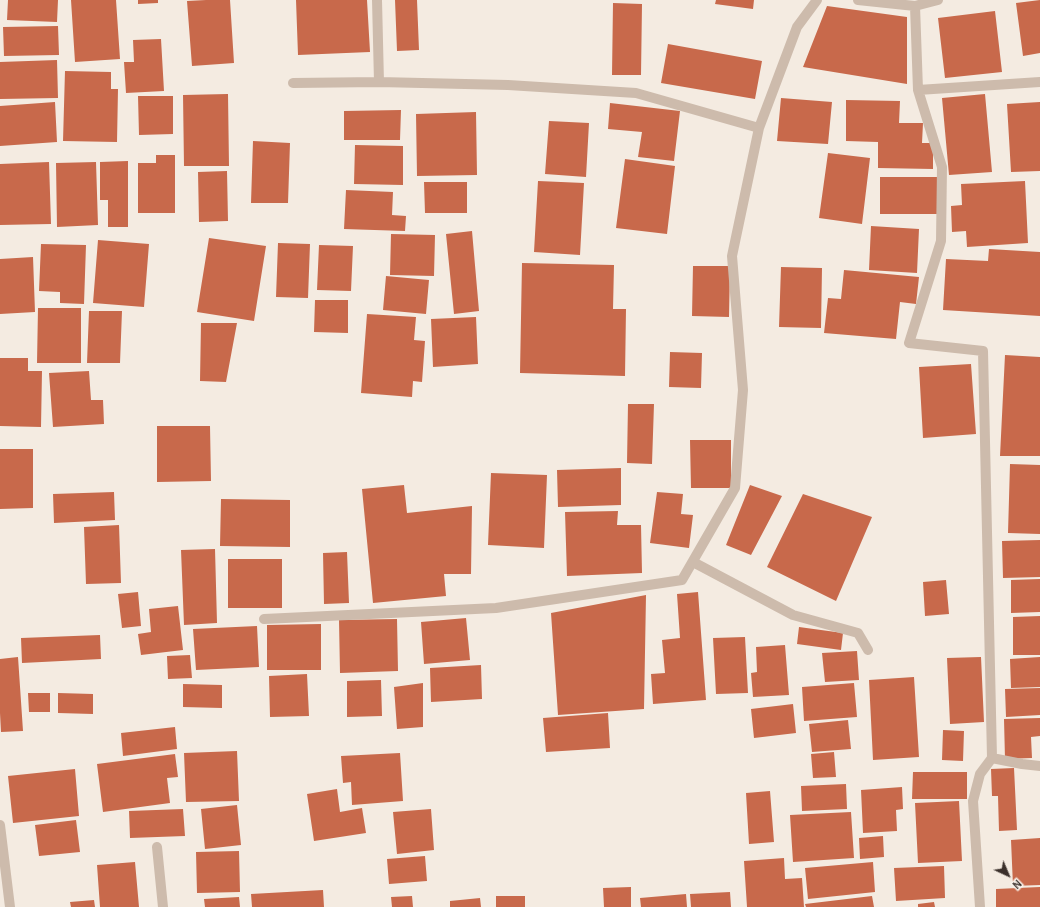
<!DOCTYPE html>
<style>
body{margin:0}
#map{position:relative;width:1040px;height:907px;overflow:hidden;background:#f4ebe1;font-family:Karla,sans-serif}
canvas{display:block}
.north{position:absolute;left:988px;top:855px;width:40px;height:40px;-webkit-text-stroke:3px #fbf5ee;paint-order:stroke;rotate:136deg;font-size:11px;font-weight:700;line-height:16px;text-align:center;color:#3b302b}
.north::after{content:'';display:block;margin:auto;width:14px;height:18px;background:#3b302b;clip-path:polygon(50% 0,100% 100%,50% 72%,0 100%)}
</style>
<div id="map">
<canvas width="1040" height="907"></canvas>
<div class="north">N</div>
</div>
<script>
const ctx = document.querySelector('canvas').getContext('2d');
ctx.lineJoin = 'round';
function fill(path, color) { ctx.fillStyle = color; ctx.fill(path, 'evenodd'); }
const shape = rows => new Path2D(rows.map(r => 'M' + r).join(''));
function strokePath(path, color, width, dash) { ctx.strokeStyle = color; ctx.lineWidth = width; ctx.lineCap = dash ? 'butt' : 'round'; ctx.setLineDash(dash || []); ctx.stroke(path); }
fill(shape([
 [8,0,58,0,57,22,7,20],
 [71,0,116,0,120,59,75,62],
 [138,0,158,0,158,3,138,4],
 [206,0,230,0,234,63,192,66,187,1],
 [296,0,367,0,370,52,298,55],
 [395,0,417,0,419,50,397,51],
 [716,0,754,0,753,9,715,4],
 [1040,0,1040,53,1023,56,1016,3],
 [613,3,642,4,641,75,612,75],
 [827,6,907,17,907,84,803,67],
 [995,11,1002,72,945,78,938,18],
 [58,26,59,55,4,56,3,27],
 [161,39,164,91,126,93,124,62,134,62,133,40],
 [668,44,762,61,755,99,661,83],
 [57,60,58,98,0,99,0,62],
 [65,71,111,72,111,89,118,89,117,142,63,141],
 [228,94,229,166,184,166,183,95],
 [985,94,992,172,949,175,942,98],
 [138,96,173,96,173,134,139,135],
 [781,98,832,102,828,144,777,141],
 [846,100,900,101,899,123,923,123,922,143,933,143,933,169,878,168,878,142,846,141],
 [55,102,57,142,0,146,0,106],
 [1040,102,1040,171,1011,172,1007,104],
 [610,103,680,111,674,161,638,157,642,132,608,129],
 [401,110,400,140,344,140,344,111],
 [476,112,477,175,417,176,416,114],
 [549,121,589,123,586,177,545,174],
 [253,141,290,143,288,203,251,203],
 [355,145,403,146,403,185,354,184],
 [828,153,870,158,862,224,819,218],
 [156,155,175,155,175,213,138,213,138,163,156,163],
 [625,159,675,166,667,234,616,228],
 [128,161,128,227,108,227,108,200,100,200,100,162],
 [49,162,51,224,0,225,0,164],
 [96,162,98,225,57,227,56,163],
 [227,171,228,221,199,222,198,172],
 [880,177,938,177,937,214,880,214],
 [538,181,584,183,580,255,534,252],
 [1025,181,1028,243,967,247,966,231,952,232,951,206,962,205,961,184],
 [424,182,467,182,467,213,425,213],
 [346,190,393,192,392,215,406,216,405,231,344,229],
 [871,226,919,229,917,273,869,270],
 [472,231,479,311,454,314,446,234],
 [391,234,435,235,434,276,390,275],
 [209,238,266,246,254,321,197,312],
 [98,240,149,244,144,307,93,303],
 [278,243,310,244,308,298,276,297],
 [41,244,86,245,84,304,60,303,60,292,39,291],
 [319,245,353,246,351,291,317,290],
 [989,249,1040,252,1040,316,943,310,946,259,988,261],
 [33,257,35,312,0,314,0,259],
 [522,263,614,265,613,309,626,309,625,376,520,373],
 [693,266,730,266,729,317,692,316],
 [781,267,822,268,821,328,779,327],
 [844,270,919,277,916,304,900,302,896,339,824,333,828,298,841,299],
 [386,276,429,280,426,314,383,310],
 [315,300,348,300,348,333,314,332],
 [38,308,81,308,81,363,37,363],
 [89,311,122,311,120,363,87,363],
 [367,314,416,317,414,340,425,341,422,382,413,381,412,397,361,393],
 [476,317,478,364,433,367,431,319],
 [201,323,237,323,226,382,200,381],
 [670,352,702,353,701,388,669,387],
 [1005,355,1040,357,1040,456,1000,456],
 [0,358,28,358,28,371,42,371,41,427,0,426],
 [971,364,976,434,923,438,919,367],
 [89,371,91,400,103,400,104,424,53,427,49,373],
 [628,404,654,404,652,464,627,463],
 [157,426,210,426,211,481,157,482],
 [690,440,731,440,731,488,691,488],
 [0,449,33,449,33,508,0,509],
 [1010,464,1040,465,1040,534,1008,533],
 [621,468,621,505,558,507,557,470],
 [491,473,547,475,544,548,488,545],
 [404,485,407,513,472,506,471,574,444,574,446,596,373,603,362,489],
 [750,485,782,496,751,555,726,545],
 [114,492,115,520,54,523,53,494],
 [657,492,683,494,681,514,693,515,689,548,650,543],
 [803,494,872,517,836,601,767,567],
 [221,499,290,500,290,547,220,546],
 [618,511,617,525,641,525,642,573,567,576,565,512],
 [119,525,121,583,86,584,84,527],
 [1040,540,1040,577,1003,578,1002,541],
 [215,549,217,623,184,625,181,550],
 [347,552,349,603,324,604,323,553],
 [228,559,282,559,282,608,228,608],
 [1040,579,1040,612,1011,613,1011,580],
 [946,580,949,614,925,616,923,582],
 [138,592,141,626,122,628,118,594],
 [698,592,706,700,653,704,651,674,665,673,662,640,680,638,677,594],
 [646,595,644,709,558,715,551,613],
 [178,606,183,650,141,655,138,634,151,632,149,609],
 [1040,616,1040,655,1013,655,1013,617],
 [466,618,470,660,424,664,421,622],
 [397,619,398,671,340,673,339,620],
 [321,624,321,670,267,670,267,625],
 [257,626,259,667,196,670,193,629],
 [799,627,843,633,841,650,797,644],
 [100,635,101,659,22,663,21,638],
 [745,637,748,693,716,694,713,638],
 [785,645,789,695,753,697,751,673,757,672,756,647],
 [857,651,859,680,825,682,822,653],
 [190,655,192,678,168,679,167,656],
 [18,657,23,731,1,732,0,713,0,659],
 [981,657,984,722,950,724,947,658],
 [1040,657,1040,687,1011,688,1010,659],
 [481,665,482,699,431,702,430,668],
 [307,674,309,716,270,717,269,676],
 [914,677,919,757,873,760,869,680],
 [381,680,382,716,347,717,347,681],
 [423,683,423,727,397,729,394,687],
 [854,683,857,717,804,721,802,687],
 [183,684,222,685,222,708,183,707],
 [1040,688,1040,715,1006,717,1005,689],
 [28,693,50,693,50,712,29,712],
 [58,693,93,694,93,714,58,713],
 [793,704,796,733,754,738,751,709],
 [608,713,610,748,546,752,543,718],
 [1040,718,1040,736,1031,737,1032,758,1005,759,1004,719],
 [848,720,851,749,812,752,809,724],
 [175,727,177,749,123,756,121,733],
 [943,730,964,731,963,761,942,760],
 [237,751,239,801,186,802,184,753],
 [834,752,836,777,813,778,811,754],
 [400,753,403,801,352,805,351,782,343,783,341,756],
 [175,754,178,777,167,778,170,803,103,812,97,764],
 [1014,768,1017,830,999,831,998,796,992,796,991,769],
 [75,769,79,816,13,823,8,776],
 [913,772,967,772,967,799,912,799],
 [846,784,847,809,802,811,801,786],
 [902,787,903,809,896,810,897,831,863,833,861,790],
 [337,789,340,812,362,808,366,833,314,841,307,794],
 [770,791,774,842,749,844,746,793],
 [959,801,962,861,918,863,915,803],
 [237,805,241,845,205,849,201,809],
 [183,809,185,836,130,838,129,811],
 [431,809,434,850,397,854,393,812],
 [851,812,854,858,793,862,790,815],
 [76,820,80,852,39,856,35,825],
 [883,836,884,857,860,859,859,838],
 [1040,838,1040,885,1013,886,1011,840],
 [239,851,240,892,197,893,196,852],
 [425,856,427,881,389,884,387,859],
 [784,858,785,879,802,878,804,907,747,907,744,861],
 [135,862,139,907,100,907,97,865],
 [873,862,875,892,808,899,805,868],
 [944,866,945,898,896,901,894,868],
 [631,887,631,907,604,907,603,888],
 [1040,887,1040,907,996,907,996,889],
 [323,890,324,907,252,907,251,894],
 [730,892,731,907,691,907,690,894],
 [686,894,687,907,641,907,640,898],
 [412,896,413,907,392,907,391,897],
 [496,896,525,896,525,907,496,907],
 [872,896,874,907,806,907,805,904],
 [239,897,240,907,205,907,204,899],
 [480,898,481,907,450,907,450,901],
 [94,900,95,907,71,907,70,902],
 [934,902,935,907,918,907,918,904]
]), '#c8694b');
strokePath(shape([
 [377,0,379,82],
 [858,0,915,6,918,90,1040,82],
 [915,6,938,0],
 [293,83,379,82,508,85,636,93,759,128],
 [918,90,942,167,941,241,909,343,983,351,992,758,980,774,973,801,980,907],
 [693,562,793,615,858,633,868,650],
 [264,619,496,608,682,580,735,488,743,390,732,256,759,128,797,27,817,0],
 [992,758,1022,764,1040,766],
 [0,825,10,907],
 [157,847,163,907]
]), '#cdbbac', 10);
</script>
